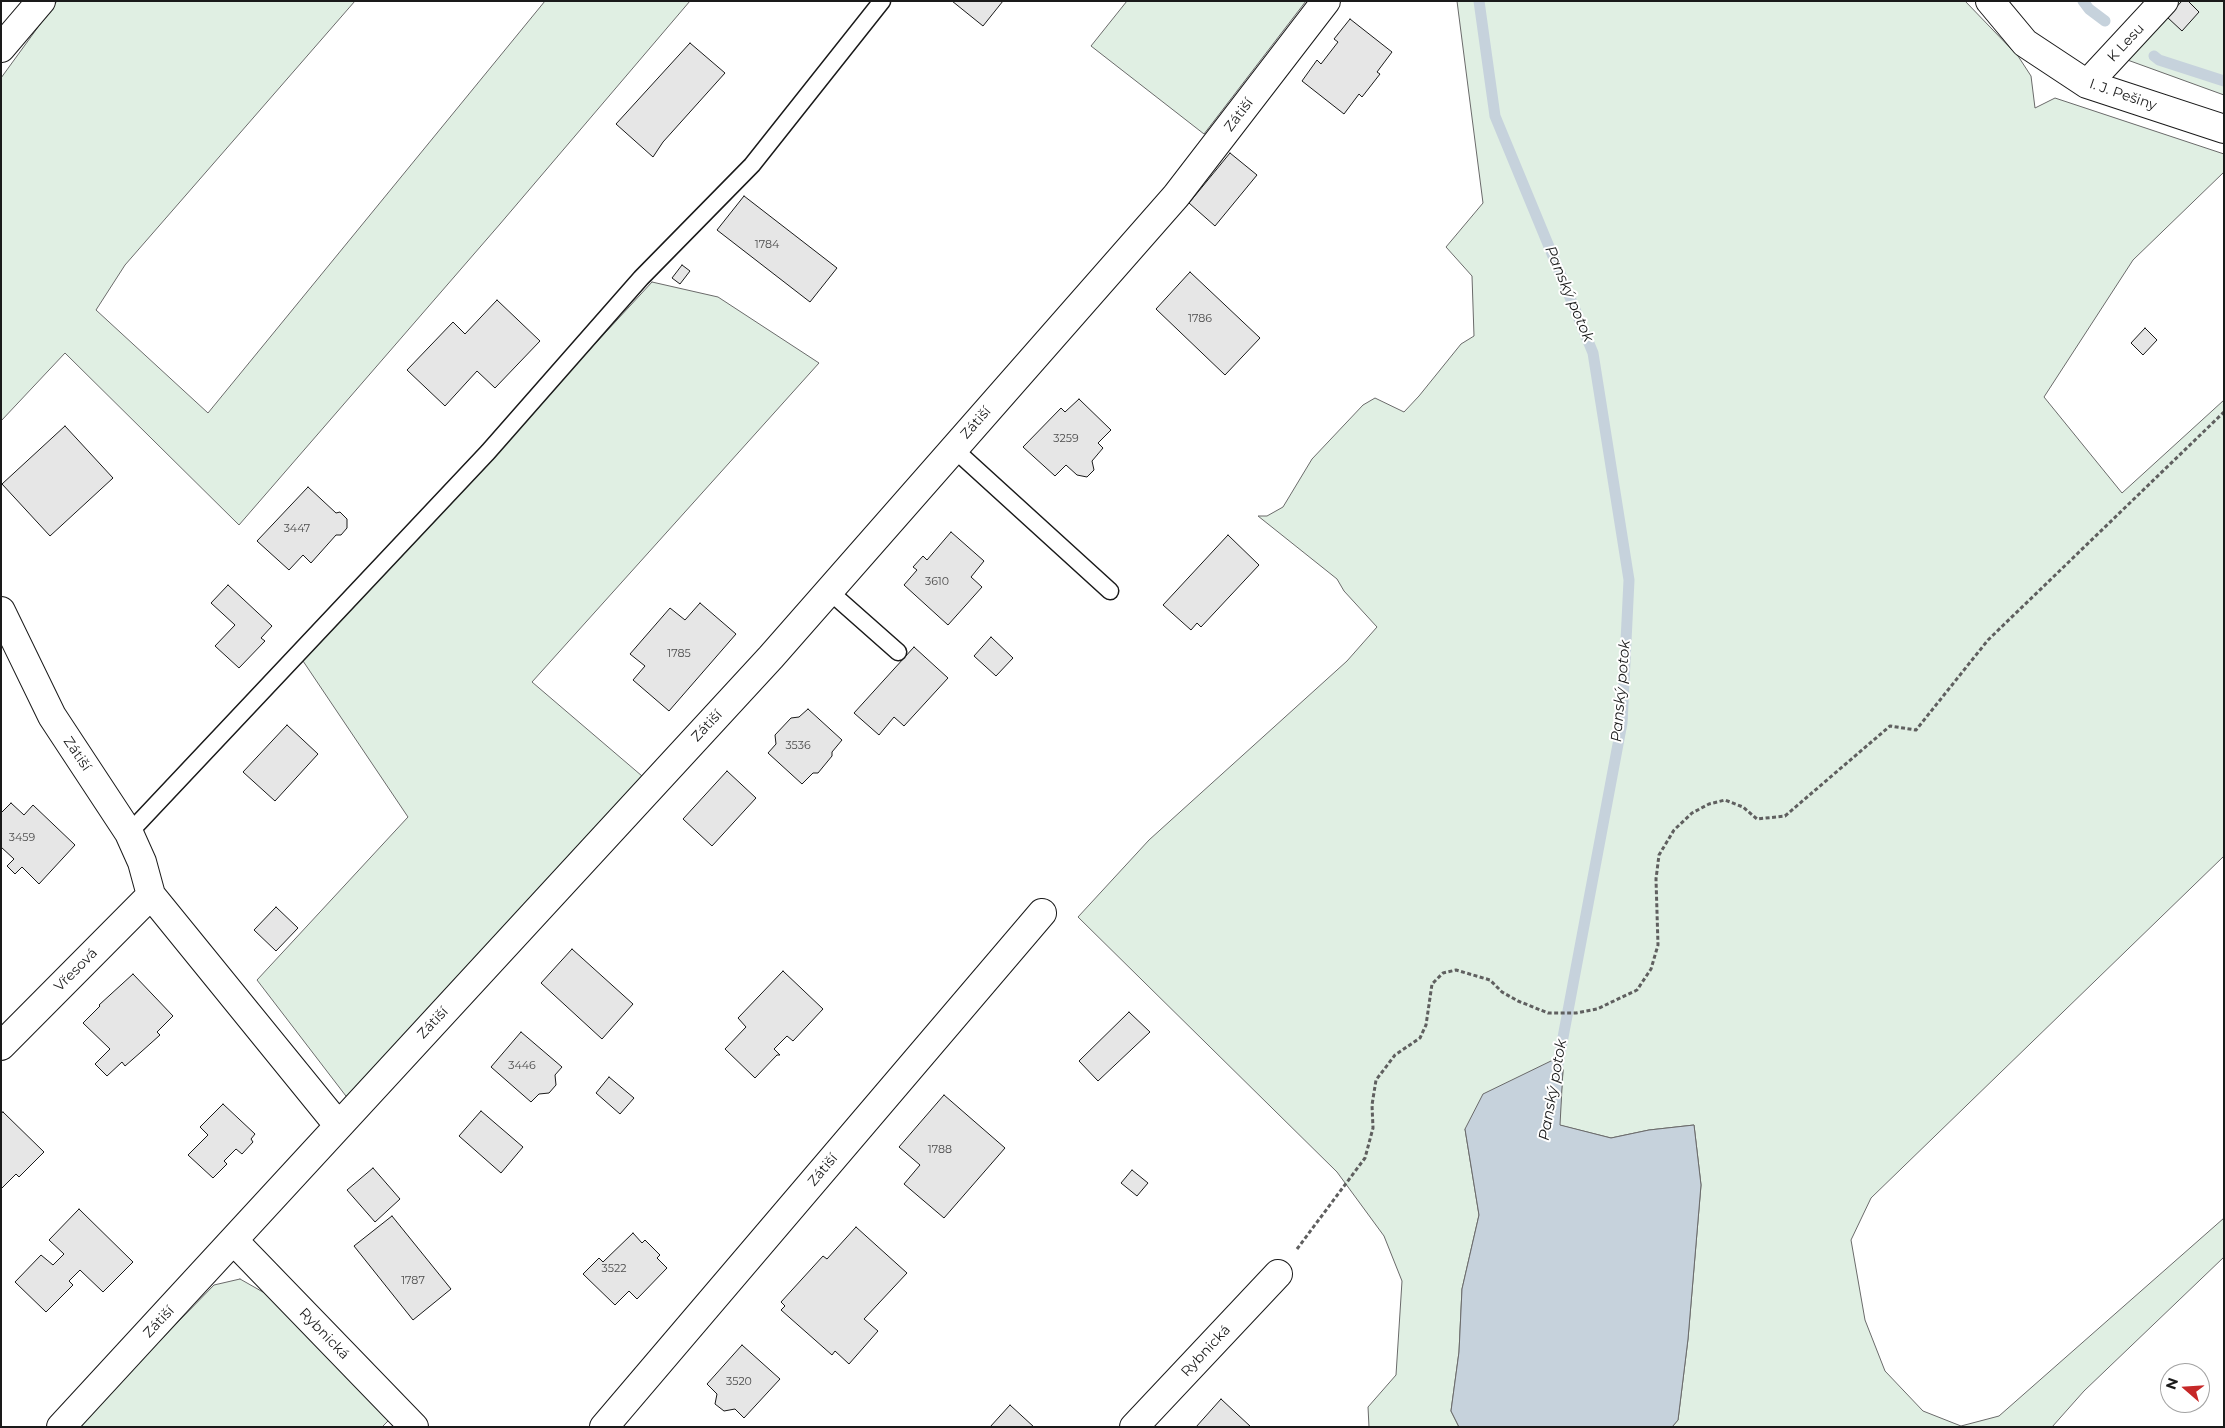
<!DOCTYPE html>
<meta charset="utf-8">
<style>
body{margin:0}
#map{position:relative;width:2225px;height:1428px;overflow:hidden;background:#fff;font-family:Montserrat,sans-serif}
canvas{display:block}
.frame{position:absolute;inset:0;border:2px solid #1a1a1a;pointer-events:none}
.north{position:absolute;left:2160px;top:1363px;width:50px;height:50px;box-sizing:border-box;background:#fff;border:1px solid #a3a3a3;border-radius:50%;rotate:289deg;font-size:14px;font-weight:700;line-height:20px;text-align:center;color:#1a1a1a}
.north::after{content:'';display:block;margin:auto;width:18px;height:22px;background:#c62828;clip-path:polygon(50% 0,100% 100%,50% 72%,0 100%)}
</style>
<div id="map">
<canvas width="2225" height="1428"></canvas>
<div class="frame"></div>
<div class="north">N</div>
</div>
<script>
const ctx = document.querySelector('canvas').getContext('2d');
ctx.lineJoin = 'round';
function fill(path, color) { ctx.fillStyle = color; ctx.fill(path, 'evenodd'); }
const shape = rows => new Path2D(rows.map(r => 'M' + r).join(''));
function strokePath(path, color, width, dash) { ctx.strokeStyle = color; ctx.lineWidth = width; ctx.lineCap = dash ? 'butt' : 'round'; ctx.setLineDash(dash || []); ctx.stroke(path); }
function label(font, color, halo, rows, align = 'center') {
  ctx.font = font + ' Montserrat,sans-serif'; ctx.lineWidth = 4; ctx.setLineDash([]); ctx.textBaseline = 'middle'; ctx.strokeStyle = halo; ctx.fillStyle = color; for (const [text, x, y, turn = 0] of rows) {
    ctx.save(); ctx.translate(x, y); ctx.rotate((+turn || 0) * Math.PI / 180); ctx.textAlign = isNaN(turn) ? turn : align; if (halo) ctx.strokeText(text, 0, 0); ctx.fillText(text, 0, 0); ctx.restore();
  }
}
const green = shape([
 [57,1,355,1,125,265,96,310,208,413,545,1,690,1,500,224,239,525,65,353,1,421,1,78,57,1],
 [1127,1,1306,1,1204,134,1091,46,1127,1],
 [1457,1,1965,1,2018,56,2031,76,2035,108,2055,98,2224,154,2224,172,2133,260,2044,397,2122,493,2224,400,2224,856,1871,1198,1851,1240,1865,1320,1885,1371,1923,1411,1961,1426,1999,1416,2224,1218,2224,1257,2084,1391,2052,1427,1672,1427,1678,1420,1688,1339,1701,1185,1694,1125,1649,1130,1611,1138,1559,1125,1563,1070,1465,1129,1479,1215,1462,1289,1459,1352,1451,1411,1459,1427,1369,1427,1368,1407,1396,1375,1402,1281,1384,1236,1337,1172,1078,917,1149,840,1347,661,1377,627,1344,591,1337,579,1258,516,1267,516,1283,507,1312,459,1363,405,1375,398,1404,412,1419,396,1461,344,1474,336,1472,276,1446,247,1483,203,1457,1],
 [2178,1,2224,1,2224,95,2122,58,2178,1],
 [652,282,718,297,819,363,532,682,642,776,349,1100,257,980,408,817,303,661,652,282],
 [240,1279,277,1300,394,1415,382,1427,76,1427,214,1285,240,1279]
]);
fill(green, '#e0efe3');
strokePath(green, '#6a6a6a', 1);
const water = shape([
 [1553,1060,1563,1069,1560,1125,1611,1138,1649,1130,1694,1125,1701,1185,1688,1339,1678,1420,1672,1427,1459,1427,1451,1411,1459,1352,1462,1289,1479,1215,1465,1129,1483,1094,1553,1060]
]);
fill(water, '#c6d2dc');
strokePath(water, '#6a6a6a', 1);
strokePath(shape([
 [1479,1,1495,116,1593,353,1629,580,1622,723,1555,1080],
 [2083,1,2089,9,2105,21],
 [2154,56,2159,60,2224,81]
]), '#c6d2dc', 11);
const building = shape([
 [952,1,1003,1,983,26,952,1],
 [2182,1,2188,1,2199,12,2182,31,2167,17,2182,1],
 [1350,19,1392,52,1377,72,1380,74,1362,97,1359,94,1344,114,1302,81,1317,60,1321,64,1338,42,1334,39,1350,19],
 [690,43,725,73,663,142,653,157,616,124,690,43],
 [1230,153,1257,175,1215,226,1189,203,1230,153],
 [744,196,837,268,810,302,717,230,744,196],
 [682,265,690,271,680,284,672,278,682,265],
 [1190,272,1260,338,1225,375,1156,309,1190,272],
 [497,300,540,341,495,388,477,371,445,406,407,370,453,322,465,334,497,300],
 [2145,328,2157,340,2143,355,2131,343,2145,328],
 [1079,399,1111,430,1098,443,1103,448,1092,461,1094,470,1087,477,1077,475,1066,465,1055,476,1023,447,1061,408,1065,412,1079,399],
 [65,426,113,478,50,536,2,484,65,426],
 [308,487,336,513,340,512,347,519,347,528,341,535,336,535,311,563,303,555,289,570,257,541,308,487],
 [951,532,984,561,971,577,982,587,948,625,904,585,917,570,913,567,923,556,927,560,951,532],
 [1228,535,1259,565,1201,627,1197,623,1191,630,1163,605,1228,535],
 [228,585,272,626,261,638,265,641,239,668,215,646,235,625,211,603,228,585],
 [700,603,736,634,669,711,633,680,645,666,630,654,670,608,685,620,700,603],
 [991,637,1013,658,996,676,974,656,991,637],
 [914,647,948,678,904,726,894,717,879,735,854,713,914,647],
 [808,709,842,740,832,752,832,756,818,773,813,773,802,784,768,753,776,744,775,735,791,718,799,717,808,709],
 [287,725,318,754,275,801,243,772,287,725],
 [727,771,756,798,712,846,683,819,727,771],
 [11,803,24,815,33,805,75,845,39,884,22,867,15,874,7,866,14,859,1,847,1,813,11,803],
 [276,907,298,928,276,951,254,930,276,907],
 [572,949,633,1004,602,1039,541,983,572,949],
 [783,971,823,1009,793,1041,787,1036,774,1049,780,1055,777,1055,755,1078,725,1049,746,1027,738,1018,783,971],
 [133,974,173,1016,157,1032,160,1035,141,1052,125,1066,122,1062,107,1076,95,1064,110,1049,83,1023,100,1006,99,1005,133,974],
 [1129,1012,1150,1032,1098,1081,1079,1061,1129,1012],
 [521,1032,562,1067,555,1075,556,1085,549,1093,539,1094,531,1102,491,1067,521,1032],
 [609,1077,634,1098,620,1114,596,1093,609,1077],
 [944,1095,1005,1148,944,1218,904,1184,920,1165,899,1147,944,1095],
 [223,1104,255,1134,251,1139,253,1142,242,1154,236,1149,224,1161,227,1164,213,1178,188,1155,208,1135,200,1127,223,1104],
 [481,1111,523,1147,501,1173,459,1136,481,1111],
 [3,1112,44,1152,19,1177,16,1174,1,1189,1,1113,3,1112],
 [373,1168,400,1199,375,1222,347,1190,373,1168],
 [1132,1170,1148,1183,1137,1196,1121,1183,1132,1170],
 [79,1209,133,1262,103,1292,80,1270,69,1281,73,1285,46,1312,15,1282,41,1255,53,1265,64,1254,49,1240,79,1209],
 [392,1216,451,1289,413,1320,354,1246,392,1216],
 [856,1227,907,1273,864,1319,878,1331,849,1364,835,1351,832,1355,781,1310,785,1306,781,1302,823,1256,827,1259,856,1227],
 [633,1233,642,1243,645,1240,660,1255,657,1258,667,1268,637,1299,629,1291,615,1305,583,1274,599,1258,603,1262,633,1233],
 [742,1345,780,1379,744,1418,735,1409,724,1411,715,1404,717,1394,707,1384,742,1345],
 [1221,1399,1251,1427,1196,1427,1221,1399],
 [1010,1405,1034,1427,990,1427,1010,1405]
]);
fill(building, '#e6e6e6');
strokePath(building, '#1a1a1a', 1);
const lane = shape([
 [954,449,1110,591],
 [829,591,898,652],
 [129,833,488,452,641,278,752,165,882,1]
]);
const street = shape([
 [1990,1,2025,43,2087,84,2224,129],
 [1,48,41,1],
 [2087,84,2164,1],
 [1,611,52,716,129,833,142,862,151,895,338,1125],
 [1,1046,151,895],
 [234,1241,414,1427],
 [61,1427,771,657,1176,196,1326,1],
 [604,1427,1042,913],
 [1134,1427,1278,1274]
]);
strokePath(lane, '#1a1a1a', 19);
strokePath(street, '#1a1a1a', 30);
strokePath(shape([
 [1297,1249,1365,1158,1373,1128,1372,1105,1376,1080,1395,1055,1420,1038,1426,1025,1432,984,1443,973,1456,970,1490,980,1502,992,1518,1001,1548,1013,1576,1013,1597,1009,1637,990,1651,969,1658,945,1656,879,1659,855,1674,830,1692,813,1709,804,1725,800,1743,807,1757,819,1785,816,1890,726,1916,730,1988,640,2224,412]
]), '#5f5f5f', 3, [4, 2.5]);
strokePath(lane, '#fff', 16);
strokePath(street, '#fff', 28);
label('11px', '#4d4d4d', null, [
 ["1784",767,245],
 ["1786",1200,319],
 ["3259",1066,439],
 ["3447",297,529],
 ["3610",937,582],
 ["1785",679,654],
 ["3536",798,746],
 ["3459",22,838],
 ["3446",522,1066],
 ["1788",940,1150],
 ["3522",614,1269],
 ["1787",413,1281],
 ["3520",739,1382]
]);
label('14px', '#1a1a1a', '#fff', [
 ["K Lesu",2126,43,-47],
 ["I. J. Pešiny",2123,95,19],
 ["Zátiší",1239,115,-53],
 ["Zátiší",976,423,-49],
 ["Zátiší",707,726,-47],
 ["Zátiší",77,754,56],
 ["Vřesová",76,970,-45],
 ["Zátiší",433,1023,-47],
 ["Zátiší",823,1170,-50],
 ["Zátiší",159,1322,-47],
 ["Rybnická",324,1334,46],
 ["Rybnická",1206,1351,-47]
]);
label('italic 15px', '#1a1a1a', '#fff', [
 ["Panský potok",1569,294,67],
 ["Panský potok",1621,691,-85],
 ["Panský potok",1553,1090,-80]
]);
</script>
